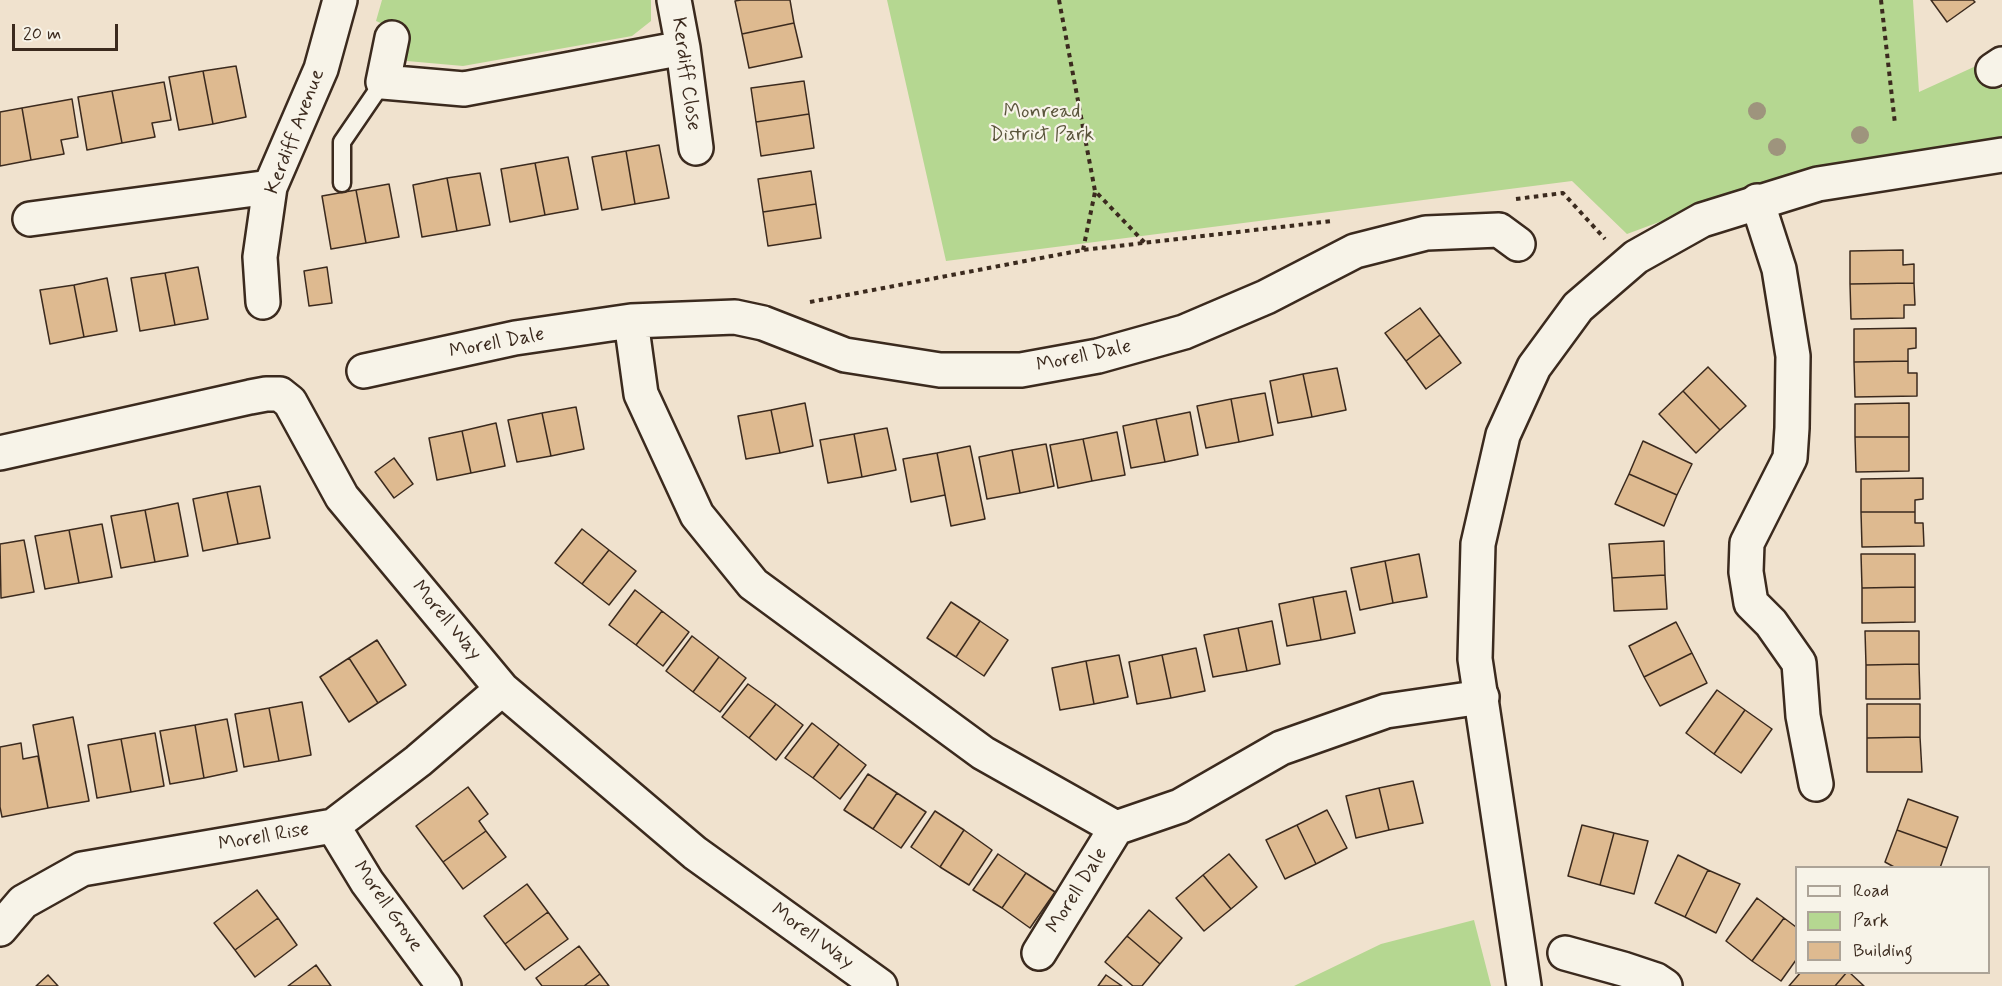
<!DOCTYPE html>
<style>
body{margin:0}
#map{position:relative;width:2002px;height:986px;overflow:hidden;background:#f0e2ce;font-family:Mynerve,sans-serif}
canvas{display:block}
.legend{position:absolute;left:1795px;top:866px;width:195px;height:108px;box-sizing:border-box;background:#f7f3e8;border:2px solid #aca397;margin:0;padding:8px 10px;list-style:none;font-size:18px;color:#3b2a1e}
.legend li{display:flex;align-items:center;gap:12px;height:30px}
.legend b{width:30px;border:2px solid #aca397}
.scale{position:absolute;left:12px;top:24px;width:106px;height:27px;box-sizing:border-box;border:3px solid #3b2a1e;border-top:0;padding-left:8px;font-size:18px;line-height:21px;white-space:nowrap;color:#3b2a1e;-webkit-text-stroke:4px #f7f3e8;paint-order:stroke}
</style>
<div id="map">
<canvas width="2002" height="986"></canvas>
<ul class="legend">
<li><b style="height:8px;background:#f7f3e8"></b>Road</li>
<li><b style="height:16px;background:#b5d791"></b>Park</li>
<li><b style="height:16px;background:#deba90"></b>Building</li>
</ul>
<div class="scale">20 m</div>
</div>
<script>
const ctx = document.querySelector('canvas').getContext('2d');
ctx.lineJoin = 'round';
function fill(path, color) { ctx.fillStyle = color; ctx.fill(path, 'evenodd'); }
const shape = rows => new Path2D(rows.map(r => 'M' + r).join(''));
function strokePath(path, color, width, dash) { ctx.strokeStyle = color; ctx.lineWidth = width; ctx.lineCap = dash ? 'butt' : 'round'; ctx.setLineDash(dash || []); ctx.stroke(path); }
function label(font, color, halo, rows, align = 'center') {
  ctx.font = font + ' Mynerve,sans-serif'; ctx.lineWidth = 4.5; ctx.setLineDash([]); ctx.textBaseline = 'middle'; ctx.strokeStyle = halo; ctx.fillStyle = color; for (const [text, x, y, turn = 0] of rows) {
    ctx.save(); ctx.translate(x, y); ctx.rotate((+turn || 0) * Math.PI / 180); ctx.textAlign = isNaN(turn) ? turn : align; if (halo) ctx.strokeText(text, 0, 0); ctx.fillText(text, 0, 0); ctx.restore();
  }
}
fill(shape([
 [382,0,651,0,651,21,632,36,463,66,407,61,406,34,376,21],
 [887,0,1913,0,1919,92,1976,66,1996,89,2002,88,2002,139,1769,181,1627,234,1572,181,946,261],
 [1474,920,1491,986,1294,986,1381,944]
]), '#b5d791');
const building = shape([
 [741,0,790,0,794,23,742,34,735,1,741,0],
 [1931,0,1973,0,1975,2,1947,22,1931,0],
 [794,23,802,57,749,68,742,34,794,23],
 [236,66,246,117,213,124,203,71,236,66],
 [203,71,213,124,179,130,169,77,203,71],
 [804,81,809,114,756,122,751,88,804,81],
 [164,82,171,120,152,123,155,137,122,143,112,91,164,82],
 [112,91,122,143,87,150,78,97,112,91],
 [72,99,78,137,61,140,64,154,31,160,22,108,72,99],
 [22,108,31,160,0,166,0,112,22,108],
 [809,114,814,148,761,156,756,122,809,114],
 [659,145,669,198,635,204,626,151,659,145],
 [626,151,635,204,602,210,592,157,626,151],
 [568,157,578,209,545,215,535,163,568,157],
 [535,163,545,215,510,222,501,169,535,163],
 [811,171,816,204,763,212,758,179,811,171],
 [480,173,490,225,457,231,447,178,480,173],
 [447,178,457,231,422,237,413,185,447,178],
 [389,184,399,237,366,243,356,190,389,184],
 [356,190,366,243,331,249,322,196,356,190],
 [816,204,821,238,768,246,763,212,816,204],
 [1903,250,1903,265,1914,264,1914,283,1850,284,1850,251,1903,250],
 [198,267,208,319,175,325,165,273,198,267],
 [327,267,332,303,309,306,304,271,327,267],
 [165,273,175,325,140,331,131,278,165,273],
 [107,278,117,331,84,337,74,285,107,278],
 [1914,283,1915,305,1904,305,1904,318,1851,319,1850,284,1914,283],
 [74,285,84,337,50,344,40,290,74,285],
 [1420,308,1440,335,1406,361,1385,333,1420,308],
 [1916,328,1916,348,1908,349,1908,361,1854,362,1854,329,1916,328],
 [1440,335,1461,363,1426,389,1406,361,1440,335],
 [1908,361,1908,373,1917,373,1917,396,1855,397,1854,362,1908,361],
 [1708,367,1746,406,1720,430,1683,391,1708,367],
 [1337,368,1346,410,1312,417,1303,374,1337,368],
 [1303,374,1312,417,1278,423,1270,381,1303,374],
 [1683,391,1720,430,1696,453,1659,414,1683,391],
 [1265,393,1273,435,1239,442,1231,399,1265,393],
 [1231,399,1239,442,1206,448,1197,406,1231,399],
 [805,403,813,446,780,453,771,410,805,403],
 [1909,403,1909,437,1855,437,1855,404,1909,403],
 [576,407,584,449,551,456,542,413,576,407],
 [771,410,780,453,746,459,738,416,771,410],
 [1190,412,1198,455,1165,462,1156,419,1190,412],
 [542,413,551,456,517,462,508,420,542,413],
 [1156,419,1165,462,1131,468,1123,426,1156,419],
 [496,423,505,466,471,473,462,431,496,423],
 [887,428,896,470,862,477,854,434,887,428],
 [462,431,471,473,437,480,429,438,462,431],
 [1117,432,1125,475,1092,481,1083,439,1117,432],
 [854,434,862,477,828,483,820,440,854,434],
 [1855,437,1909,437,1909,471,1856,472,1855,437],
 [1083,439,1092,481,1058,488,1050,445,1083,439],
 [1643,441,1692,464,1677,495,1629,474,1643,441],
 [1046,444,1054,486,1020,493,1012,450,1046,444],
 [970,446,985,519,951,526,937,453,970,446],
 [1012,450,1020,493,987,499,979,457,1012,450],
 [937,453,945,495,911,502,903,459,937,453],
 [394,458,413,484,394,498,375,472,394,458],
 [1629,474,1677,495,1664,526,1615,504,1629,474],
 [1923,478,1923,499,1915,500,1915,512,1861,512,1861,479,1923,478],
 [260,486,270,538,238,544,227,492,260,486],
 [227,492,238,544,203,551,193,499,227,492],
 [178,503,188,556,155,562,145,510,178,503],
 [145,510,155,562,121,568,111,516,145,510],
 [1861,512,1915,512,1915,523,1923,523,1924,546,1862,547,1861,512],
 [102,524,112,577,79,583,69,530,102,524],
 [582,529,609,550,582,584,555,563,582,529],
 [69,530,79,583,45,589,35,536,69,530],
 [24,540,34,592,1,598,0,544,24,540],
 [1664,541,1665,575,1612,578,1609,544,1664,541],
 [609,550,636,571,609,605,582,584,609,550],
 [1419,554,1427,597,1393,603,1385,561,1419,554],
 [1861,554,1915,554,1915,587,1862,588,1861,554],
 [1385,561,1393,603,1360,610,1351,568,1385,561],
 [1665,575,1667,609,1614,611,1612,578,1665,575],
 [1915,587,1915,622,1862,623,1862,588,1915,587],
 [635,590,662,611,636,645,609,625,635,590],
 [1346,591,1355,633,1321,640,1313,597,1346,591],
 [1313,597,1321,640,1287,646,1279,604,1313,597],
 [951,602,980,621,956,657,927,638,951,602],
 [662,611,689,632,663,666,636,645,662,611],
 [980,621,1008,640,984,676,956,657,980,621],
 [1272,621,1280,664,1247,671,1238,628,1272,621],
 [1676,622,1692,653,1644,677,1629,646,1676,622],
 [1238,628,1247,671,1213,677,1204,635,1238,628],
 [1865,631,1919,631,1919,664,1866,665,1865,631],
 [692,636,719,657,693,692,666,671,692,636],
 [377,640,406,685,378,703,349,658,377,640],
 [1196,648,1205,691,1171,698,1162,655,1196,648],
 [1692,653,1707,683,1660,706,1644,677,1692,653],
 [1119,655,1128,697,1094,704,1086,661,1119,655],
 [1162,655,1171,698,1137,704,1129,662,1162,655],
 [719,657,746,678,720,712,693,692,719,657],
 [349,658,378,703,349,722,320,677,349,658],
 [1086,661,1094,704,1060,710,1052,668,1086,661],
 [1919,664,1920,699,1866,699,1866,665,1919,664],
 [748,684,776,704,749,738,722,717,748,684],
 [1717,690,1745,710,1714,754,1686,733,1717,690],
 [302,702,311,755,279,761,269,708,302,702],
 [776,704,803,725,776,760,749,738,776,704],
 [1867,704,1920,704,1920,737,1867,738,1867,704],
 [269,708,279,761,244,767,235,714,269,708],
 [1745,710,1772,729,1741,773,1714,754,1745,710],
 [73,717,89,801,48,808,33,725,73,717],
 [227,719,237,771,204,778,195,725,227,719],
 [812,723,839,744,813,778,785,758,812,723],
 [195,725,204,778,170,784,160,731,195,725],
 [155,733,164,786,131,792,121,739,155,733],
 [1920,737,1922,772,1867,772,1867,738,1920,737],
 [121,739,131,792,97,798,88,745,121,739],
 [21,743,23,759,38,756,48,808,2,817,0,807,0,747,21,743],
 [839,744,866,765,840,799,813,778,839,744],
 [868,774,897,793,873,829,844,810,868,774],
 [1413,781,1423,823,1389,830,1379,788,1413,781],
 [468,787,488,814,479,821,486,831,443,862,416,826,468,787],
 [1379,788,1389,830,1356,838,1346,796,1379,788],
 [897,793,926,812,901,848,873,829,897,793],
 [1908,799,1958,817,1947,848,1897,830,1908,799],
 [1327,810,1347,848,1316,864,1297,825,1327,810],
 [935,811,964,830,940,867,911,847,935,811],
 [1297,825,1316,864,1285,879,1266,840,1297,825],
 [1582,825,1614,833,1600,885,1568,876,1582,825],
 [964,830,992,850,969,885,940,867,964,830],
 [1897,830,1947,848,1940,868,1896,868,1885,862,1897,830],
 [486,831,506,857,463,889,443,862,486,831],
 [1614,833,1648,841,1634,894,1600,885,1614,833],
 [998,854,1026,873,1002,908,973,890,998,854],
 [1229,854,1257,887,1231,909,1203,875,1229,854],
 [1678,855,1708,870,1685,917,1655,903,1678,855],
 [1708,870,1740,884,1716,933,1685,917,1708,870],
 [1026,873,1055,892,1030,928,1002,908,1026,873],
 [1203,875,1231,909,1204,931,1176,898,1203,875],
 [527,884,548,912,505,944,484,916,527,884],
 [257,890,278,918,235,950,214,923,257,890],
 [1757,898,1784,918,1752,961,1726,941,1757,898],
 [1149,910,1182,938,1160,964,1127,936,1149,910],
 [548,912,568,939,525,970,505,944,548,912],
 [278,918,297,945,255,977,235,950,278,918],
 [1784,918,1796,927,1796,960,1781,981,1752,961,1784,918],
 [1127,936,1160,964,1142,986,1133,986,1105,962,1127,936],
 [579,946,600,974,584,986,542,986,536,978,579,946],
 [316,965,331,986,288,986,316,965],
 [1801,972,1847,972,1835,986,1789,986,1801,972],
 [1847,972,1849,972,1864,986,1835,986,1847,972],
 [600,974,609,986,584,986,600,974],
 [48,975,58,986,36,986,48,975],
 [1106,975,1122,986,1098,986,1106,975]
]);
fill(building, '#deba90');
strokePath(building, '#3b2a1e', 1.5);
const lane = shape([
 [342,183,342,142,383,82]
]);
const street = shape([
 [674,0,683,48,696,148],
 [392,38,383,82,464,89,683,48],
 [1993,70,2002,64],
 [1757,201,1779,269,1793,356,1792,428,1790,458,1747,543,1746,572,1751,603,1771,623,1799,663,1803,716,1816,784],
 [30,219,270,187],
 [263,302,260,257,270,187,321,69,340,0],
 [631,321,641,394,697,515,753,584,983,753,1116,828,1180,806,1281,748,1386,711,1482,697],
 [364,371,515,338,631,321,735,317,763,323,845,355,940,370,1021,370,1098,356,1184,332,1266,297,1355,251,1426,233,1499,230,1518,244],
 [0,453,250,397,266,394,280,394,290,402,342,497,502,689,695,853,880,986],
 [333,826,367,882,444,986],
 [0,929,23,902,82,869,333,826,418,761,502,689],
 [1039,953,1116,828],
 [1565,953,1623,969,1656,980,1665,986]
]);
const secondary = shape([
 [1524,986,1475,659,1478,544,1503,435,1534,367,1578,307,1636,257,1702,220,1818,184,2002,155]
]);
strokePath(lane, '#3b2a1e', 21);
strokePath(street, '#3b2a1e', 38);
strokePath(secondary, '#3b2a1e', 38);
strokePath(shape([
 [1059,0,1095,191,1146,244],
 [1881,0,1895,124],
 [1516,199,1563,193,1605,239],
 [1083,250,1095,192],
 [810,302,1083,250,1332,221]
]), '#3b2a1e', 4, [4.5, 4.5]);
strokePath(lane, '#f7f3e8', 16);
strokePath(street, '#f7f3e8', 33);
strokePath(secondary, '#f7f3e8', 33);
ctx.fillStyle = '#9e947d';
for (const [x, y] of [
 [1757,111],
 [1860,135],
 [1777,147]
]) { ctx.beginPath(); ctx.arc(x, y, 9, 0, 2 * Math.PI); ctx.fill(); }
label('20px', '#3b2a1e', '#f7f3e8', [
 ["Kerdiff Close",685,74,82],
 ["Kerdiff Avenue",296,132,-69],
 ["Morell Dale",497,344,-11],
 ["Morell Dale",1084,357,-12],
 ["Morell Way",446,621,50],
 ["Morell Rise",264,838,-10],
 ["Morell Dale",1078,891,-58],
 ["Morell Grove",387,907,55],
 ["Morell Way",812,937,36]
]);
label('20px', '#5a553b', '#f7f3e8', [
 ["Monread",1042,113],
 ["District Park",1042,136]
]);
</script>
